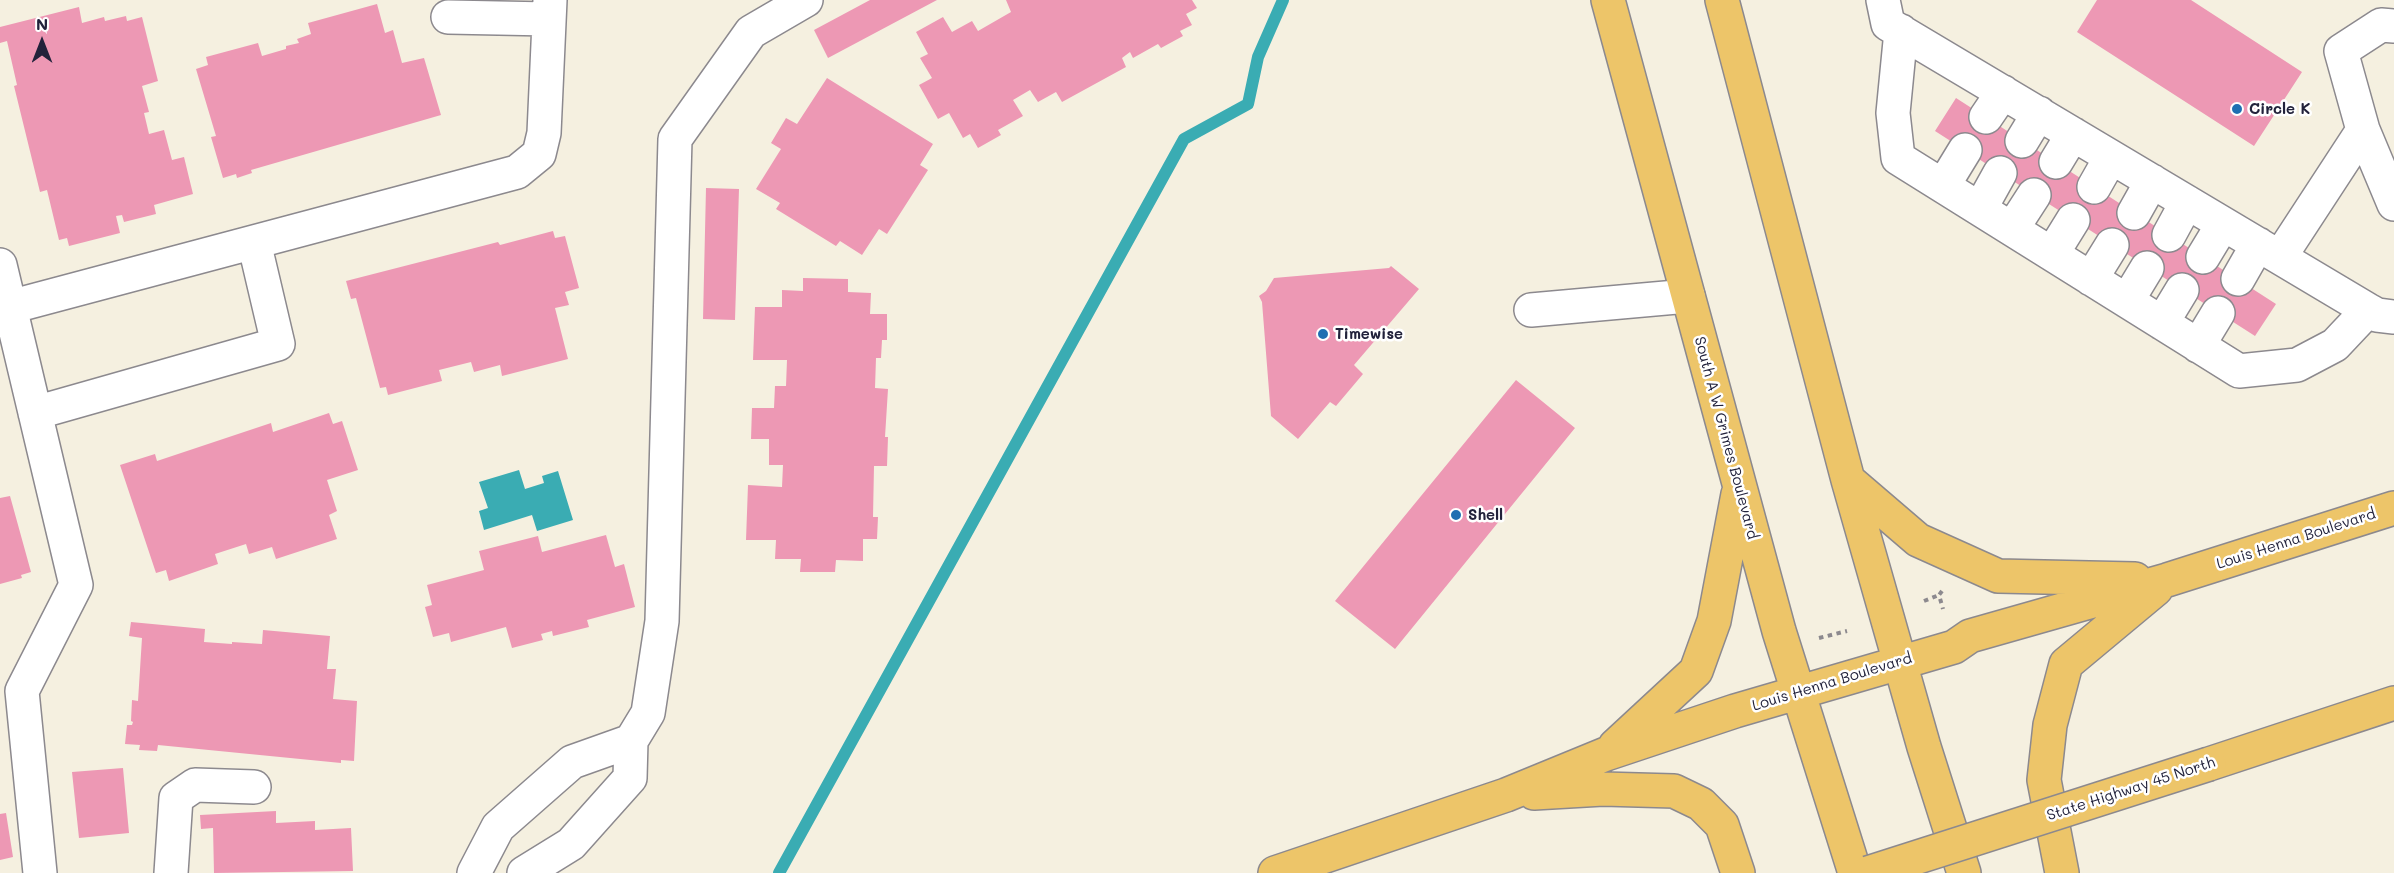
<!DOCTYPE html>
<style>
body{margin:0}
#map{position:relative;width:2394px;height:873px;overflow:hidden;background:#f5f0e0;font-family:Mali,sans-serif}
canvas{display:block}
.north{position:absolute;left:12px;top:12px;width:60px;height:60px;-webkit-text-stroke:4px #fff;paint-order:stroke;rotate:0deg;font-size:16px;font-weight:700;line-height:24px;text-align:center;color:#22223b}
.north::after{content:'';display:block;margin:auto;width:21px;height:27px;background:#22223b;clip-path:polygon(50% 0,100% 100%,50% 72%,0 100%)}
</style>
<div id="map">
<canvas width="2394" height="873"></canvas>
<div class="north">N</div>
</div>
<script>
const ctx = document.querySelector('canvas').getContext('2d');
ctx.lineJoin = 'round';
function fill(path, color) { ctx.fillStyle = color; ctx.fill(path, 'evenodd'); }
const shape = rows => new Path2D(rows.map(r => 'M' + r).join(''));
function strokePath(path, color, width, dash) { ctx.strokeStyle = color; ctx.lineWidth = width; ctx.lineCap = dash ? 'butt' : 'round'; ctx.setLineDash(dash || []); ctx.stroke(path); }
function label(font, color, halo, rows, align = 'center') {
  ctx.font = font + ' Mali,sans-serif'; ctx.lineWidth = 5; ctx.setLineDash([]); ctx.textBaseline = 'middle'; ctx.strokeStyle = halo; ctx.fillStyle = color; for (const [text, x, y, turn = 0] of rows) {
    ctx.save(); ctx.translate(x, y); ctx.rotate((+turn || 0) * Math.PI / 180); ctx.textAlign = isNaN(turn) ? turn : align; if (halo) ctx.strokeText(text, 0, 0); ctx.fillText(text, 0, 0); ctx.restore();
  }
}
fill(shape([
 [519,470,525,489,544,483,542,476,558,471,573,520,537,531,532,515,484,530,479,511,488,508,479,482]
]), '#3aacb3');
strokePath(shape([
 [779,873,1184,139,1248,104,1258,57,1283,0]
]), '#3aacb3', 12);
fill(shape([
 [870,0,937,0,828,58,814,30],
 [1006,0,1192,0,1197,8,1186,14,1192,25,1180,31,1183,36,1161,48,1158,44,1133,58,1130,52,1122,58,1126,67,1062,102,1056,92,1038,102,1030,90,1013,100,1023,116,998,130,1001,135,978,148,970,134,963,138,949,113,938,119,919,85,932,78,920,58,928,54,916,32,943,17,952,32,972,21,978,31,1011,12],
 [2097,0,2191,0,2302,72,2254,146,2077,32],
 [377,4,385,33,393,30,402,63,424,58,441,115,251,170,252,173,237,178,236,174,223,178,211,137,216,136,196,69,208,65,206,57,258,43,262,56,286,49,286,46,299,43,297,39,311,34,308,23],
 [79,7,82,23,104,17,105,21,126,16,127,21,142,17,158,81,142,86,149,112,144,113,149,134,164,130,172,160,184,157,193,194,154,205,156,214,124,222,122,215,116,216,120,233,69,246,67,238,59,240,47,190,40,192,14,86,17,85,7,41,0,43,0,27],
 [827,78,933,144,920,165,928,170,887,234,879,229,862,255,840,241,836,246,776,209,780,203,756,189,781,149,771,143,786,118,797,124],
 [1956,98,2276,304,2255,336,1935,131],
 [706,188,739,189,735,320,703,319],
 [553,231,555,238,565,236,579,288,565,292,569,305,555,308,568,359,502,376,500,365,474,372,471,362,439,370,442,381,388,395,386,387,380,388,356,298,351,299,346,281,498,242,500,245],
 [1391,266,1419,289,1354,365,1363,374,1336,406,1330,402,1298,439,1271,416,1262,302,1259,296,1266,291,1274,278,1389,268],
 [803,278,848,279,848,292,871,293,870,314,887,314,887,340,882,340,881,358,876,358,875,388,888,389,885,437,888,437,887,466,874,466,873,517,878,517,877,539,863,539,863,561,836,560,835,572,800,572,801,559,775,559,776,540,746,540,748,485,782,487,783,465,769,465,769,439,751,439,752,408,774,408,775,386,786,386,787,360,753,360,755,307,782,307,782,290,803,291],
 [1516,380,1575,428,1395,649,1335,601],
 [329,413,333,424,342,421,358,470,327,480,337,511,329,515,337,539,276,559,272,547,249,554,246,544,215,554,218,564,169,581,166,570,156,573,120,465,155,454,157,461,271,423,273,432],
 [10,496,31,572,21,575,22,578,0,584,0,498],
 [606,535,615,567,624,564,635,607,587,620,589,627,553,636,552,631,541,634,543,640,512,648,506,627,451,642,449,633,433,637,425,607,432,605,427,585,484,570,479,551,538,536,542,552],
 [131,622,205,629,204,642,232,644,232,642,262,644,263,630,330,636,327,669,336,669,333,699,357,701,354,761,341,760,341,763,158,745,157,751,139,750,140,745,125,744,127,725,132,725,133,722,131,721,132,700,138,701,142,638,129,636],
 [123,768,129,833,79,838,72,772],
 [276,811,276,823,315,821,315,830,351,828,353,871,214,873,213,828,201,829,200,815],
 [6,813,13,857,0,860,0,814]
]), '#ed98b4');
const minor = shape([
 [1883,0,1888,24,2368,310,2377,315,2394,317],
 [448,17,549,19],
 [2394,26,2381,25,2341,51,2363,130,2394,204],
 [1901,31,1893,113,1898,158,2239,371,2297,365,2335,345,2368,310],
 [1986,117,2003,92],
 [2022,141,2039,113],
 [2056,162,2073,134],
 [1943,186,1965,150],
 [2094,187,2111,157],
 [1980,209,2000,173],
 [2134,213,2152,181],
 [2012,229,2034,195],
 [2169,235,2187,202],
 [2052,254,2073,220],
 [2203,257,2223,224],
 [2280,257,2363,130],
 [0,265,76,585,22,691,40,873],
 [2091,279,2112,245],
 [2238,279,2258,244],
 [2127,301,2147,268],
 [10,307,517,172,539,154,544,133,550,0],
 [1531,310,1688,296],
 [2162,323,2182,290],
 [2198,346,2218,313],
 [35,413,278,344,254,242],
 [171,873,176,798,195,785,254,787],
 [474,873,498,827,572,762,631,741],
 [524,873,571,844,630,778,631,741,648,713,662,621,675,139,751,32,806,0]
]);
const major = shape([
 [1608,0,1779,631,1855,873],
 [1722,0,1848,480,1924,747,1964,873],
 [1848,480,1918,540,1998,576,2135,579],
 [1615,746,1696,671,1714,621,1738,494],
 [1534,793,1603,789,1674,791,1701,804,1722,825,1738,873],
 [1275,873,1506,795,1606,754,1735,711,1954,647,1970,636,2167,580,2394,508],
 [2062,873,2044,780,2050,725,2066,664,2156,589]
]);
const highway = shape([
 [2209,764,2394,703]
]);
strokePath(minor, '#8c898e', 36);
strokePath(major, '#8c898e', 36);
strokePath(highway, '#8c898e', 36);
strokePath(shape([
 [1942,591,1939,595,1943,609],
 [1924,601,1939,595],
 [1819,638,1847,631]
]), '#8c898e', 4, [4.5, 4.5]);
strokePath(minor, '#fff', 33);
strokePath(major, '#edc569', 33);
strokePath(highway, '#edc569', 33);
const highwayBridge = shape([
 [1868,873,2209,764]
]);
strokePath(highwayBridge, '#8c898e', 36, []);
strokePath(highwayBridge, '#edc569', 33);
for (const [x, y, r, color] of [
 [2237,109,6,"#1f6fb2"],
 [1323,334,6,"#1f6fb2"],
 [1456,515,6,"#1f6fb2"]
]) { const dot = new Path2D(); dot.arc(x, y, r, 0, 2 * Math.PI); ctx.fillStyle = color; ctx.fill(dot); strokePath(dot, '#fff', 2); }
label('bold 15px', '#22223b', '#fff', [
 ["Circle K",2249,109],
 ["Timewise",1335,334],
 ["Shell",1468,515]
], 'left');
label('15px', '#22223b', '#fff', [
 ["South A W Grimes Boulevard",1726,438,75],
 ["Louis Henna Boulevard",2296,539,-18],
 ["Louis Henna Boulevard",1832,682,-17],
 ["State Highway 45 North",2131,789,-18]
]);
</script>
